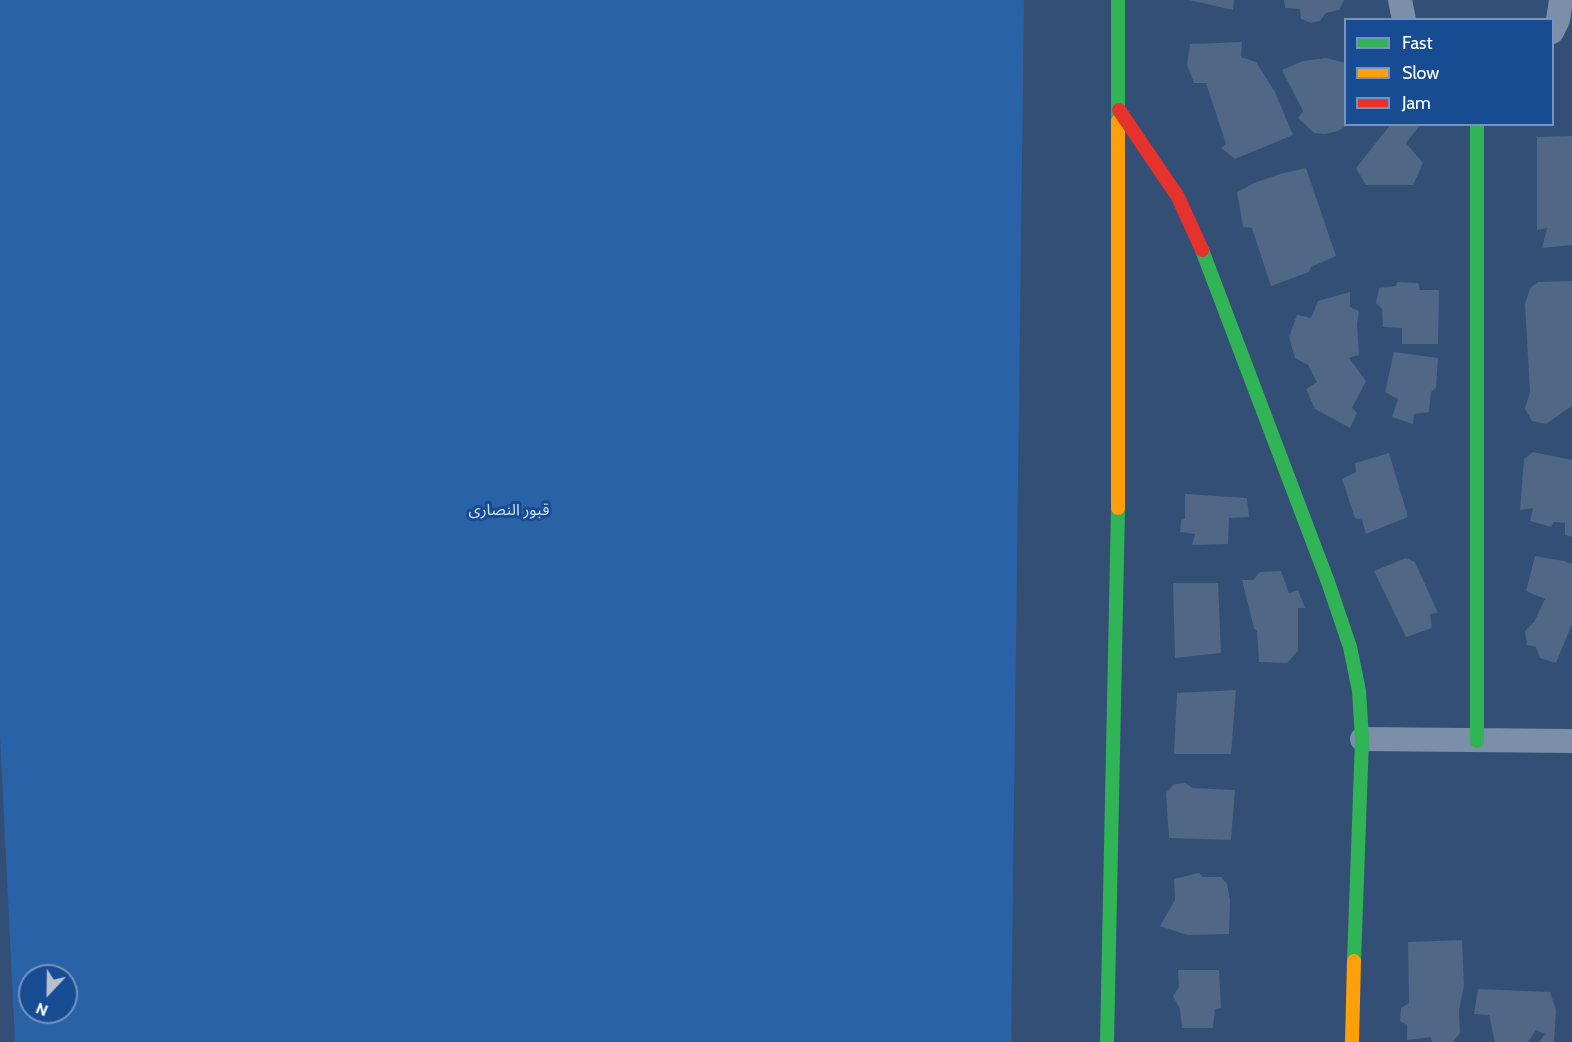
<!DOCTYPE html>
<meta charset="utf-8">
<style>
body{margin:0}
#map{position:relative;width:1572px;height:1042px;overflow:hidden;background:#334f76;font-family:Cabin,sans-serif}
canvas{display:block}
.legend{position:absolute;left:1344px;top:18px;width:210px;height:108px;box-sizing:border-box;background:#174b92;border:2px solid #7493be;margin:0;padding:8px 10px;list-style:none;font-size:18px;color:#fff}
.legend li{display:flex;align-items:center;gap:12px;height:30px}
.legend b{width:30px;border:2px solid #7493be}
.north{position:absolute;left:18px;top:964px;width:60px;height:60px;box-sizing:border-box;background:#174b92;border:2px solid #7493be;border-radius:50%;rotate:202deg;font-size:16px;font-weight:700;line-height:24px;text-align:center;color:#fff}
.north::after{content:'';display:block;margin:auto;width:21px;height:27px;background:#b8c1cf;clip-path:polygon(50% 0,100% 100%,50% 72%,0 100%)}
</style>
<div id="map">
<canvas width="1572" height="1042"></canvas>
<ul class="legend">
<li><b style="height:8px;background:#30b455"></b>Fast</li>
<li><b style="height:8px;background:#ff9f0a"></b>Slow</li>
<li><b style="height:8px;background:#e5322d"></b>Jam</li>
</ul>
<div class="north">N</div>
</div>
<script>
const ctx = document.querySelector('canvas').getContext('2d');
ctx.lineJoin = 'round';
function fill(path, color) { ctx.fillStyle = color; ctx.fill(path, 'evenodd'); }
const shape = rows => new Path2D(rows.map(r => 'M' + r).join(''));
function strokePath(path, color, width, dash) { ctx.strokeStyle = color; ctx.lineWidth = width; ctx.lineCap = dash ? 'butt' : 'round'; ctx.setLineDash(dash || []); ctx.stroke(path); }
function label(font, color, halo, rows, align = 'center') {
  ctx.font = font + ' Cabin,"Noto Sans Arabic",sans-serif'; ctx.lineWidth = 6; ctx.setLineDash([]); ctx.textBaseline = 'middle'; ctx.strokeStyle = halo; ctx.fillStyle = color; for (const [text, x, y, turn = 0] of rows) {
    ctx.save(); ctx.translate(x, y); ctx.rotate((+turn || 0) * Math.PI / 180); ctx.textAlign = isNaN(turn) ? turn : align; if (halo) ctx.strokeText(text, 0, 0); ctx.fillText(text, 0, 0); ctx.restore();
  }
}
fill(shape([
 [0,0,1024,0,1011,1042,15,1042,0,735],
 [30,976,66,976,66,1012,30,1012]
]), '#2a62a8');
fill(shape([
 [1189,0,1234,0,1233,10],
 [1284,0,1344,0,1339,10,1326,13,1320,21,1311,23,1301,19,1300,9,1285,8],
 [1242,42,1241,57,1256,62,1275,92,1293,135,1235,159,1221,148,1226,144,1206,83,1194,83,1187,65,1190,44],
 [1326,58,1346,63,1346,126,1338,131,1325,134,1314,133,1298,118,1303,111,1282,70,1303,61],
 [1391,124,1421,124,1406,143,1423,163,1413,185,1366,185,1356,168],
 [1572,136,1572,245,1542,248,1547,228,1537,230,1537,137],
 [1306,168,1336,256,1311,267,1309,272,1271,286,1252,228,1243,227,1237,192,1254,183,1280,174],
 [1572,281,1572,406,1546,424,1532,421,1525,409,1530,392,1525,304,1530,288,1538,282],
 [1397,282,1418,283,1420,290,1439,290,1438,344,1402,344,1402,328,1383,327,1382,309,1376,303,1379,288,1396,286],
 [1350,292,1350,307,1359,311,1357,324,1359,355,1349,358,1366,381,1352,408,1357,413,1350,428,1315,409,1306,389,1317,382,1308,365,1295,358,1289,337,1297,315,1311,318,1318,301],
 [1394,352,1438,358,1436,388,1431,392,1429,412,1414,414,1413,424,1392,417,1398,399,1385,392],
 [1533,452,1572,460,1572,537,1565,535,1565,523,1554,522,1551,527,1530,521,1533,508,1520,510,1524,459],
 [1389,453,1408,517,1366,534,1362,520,1355,518,1342,479,1356,472,1355,463],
 [1185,494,1247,498,1249,517,1229,518,1228,544,1192,545,1195,534,1180,532,1181,520,1185,519],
 [1535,556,1564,561,1572,564,1572,624,1556,663,1540,658,1536,647,1527,645,1525,631,1534,622,1545,599,1526,591],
 [1406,558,1415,562,1438,613,1430,614,1432,628,1406,637,1374,571],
 [1281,571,1289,593,1298,590,1305,608,1298,608,1298,651,1287,663,1259,662,1257,631,1254,628,1242,580,1253,580,1260,572],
 [1173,583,1218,583,1221,653,1175,658],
 [1236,690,1231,754,1174,754,1177,693],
 [1185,783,1193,788,1235,790,1231,840,1169,838,1166,793,1174,784],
 [1199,873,1203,877,1221,877,1227,884,1230,900,1229,934,1187,935,1160,926,1175,900,1174,879],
 [1462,940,1464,986,1459,1010,1460,1033,1453,1042,1432,1042,1431,1037,1407,1040,1407,1025,1400,1021,1401,1008,1409,1003,1408,942],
 [1178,970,1219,970,1221,1008,1215,1009,1213,1028,1182,1028,1180,1009,1173,996,1179,987],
 [1478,989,1550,992,1556,1010,1554,1042,1539,1042,1545,1034,1536,1030,1528,1042,1495,1042,1489,1015,1474,1014]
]), '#506785');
strokePath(shape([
 [1400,0,1404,20],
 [1552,32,1558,20,1561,0],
 [1362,739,1572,741]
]), '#7b8fa9', 24);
strokePath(shape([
 [1118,0,1118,121],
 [1477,124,1477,741],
 [1202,250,1328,582,1350,647,1359,691,1362,739,1354,961],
 [1107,1042,1118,508]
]), '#30b455', 14);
strokePath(shape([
 [1118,508,1118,121],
 [1352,1042,1354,961]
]), '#ff9f0a', 14);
strokePath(shape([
 [1119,110,1178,197,1202,250]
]), '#e5322d', 14);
label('16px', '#cce1fb', '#174b92', [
 ["قبور النصارى",509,510]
]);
</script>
